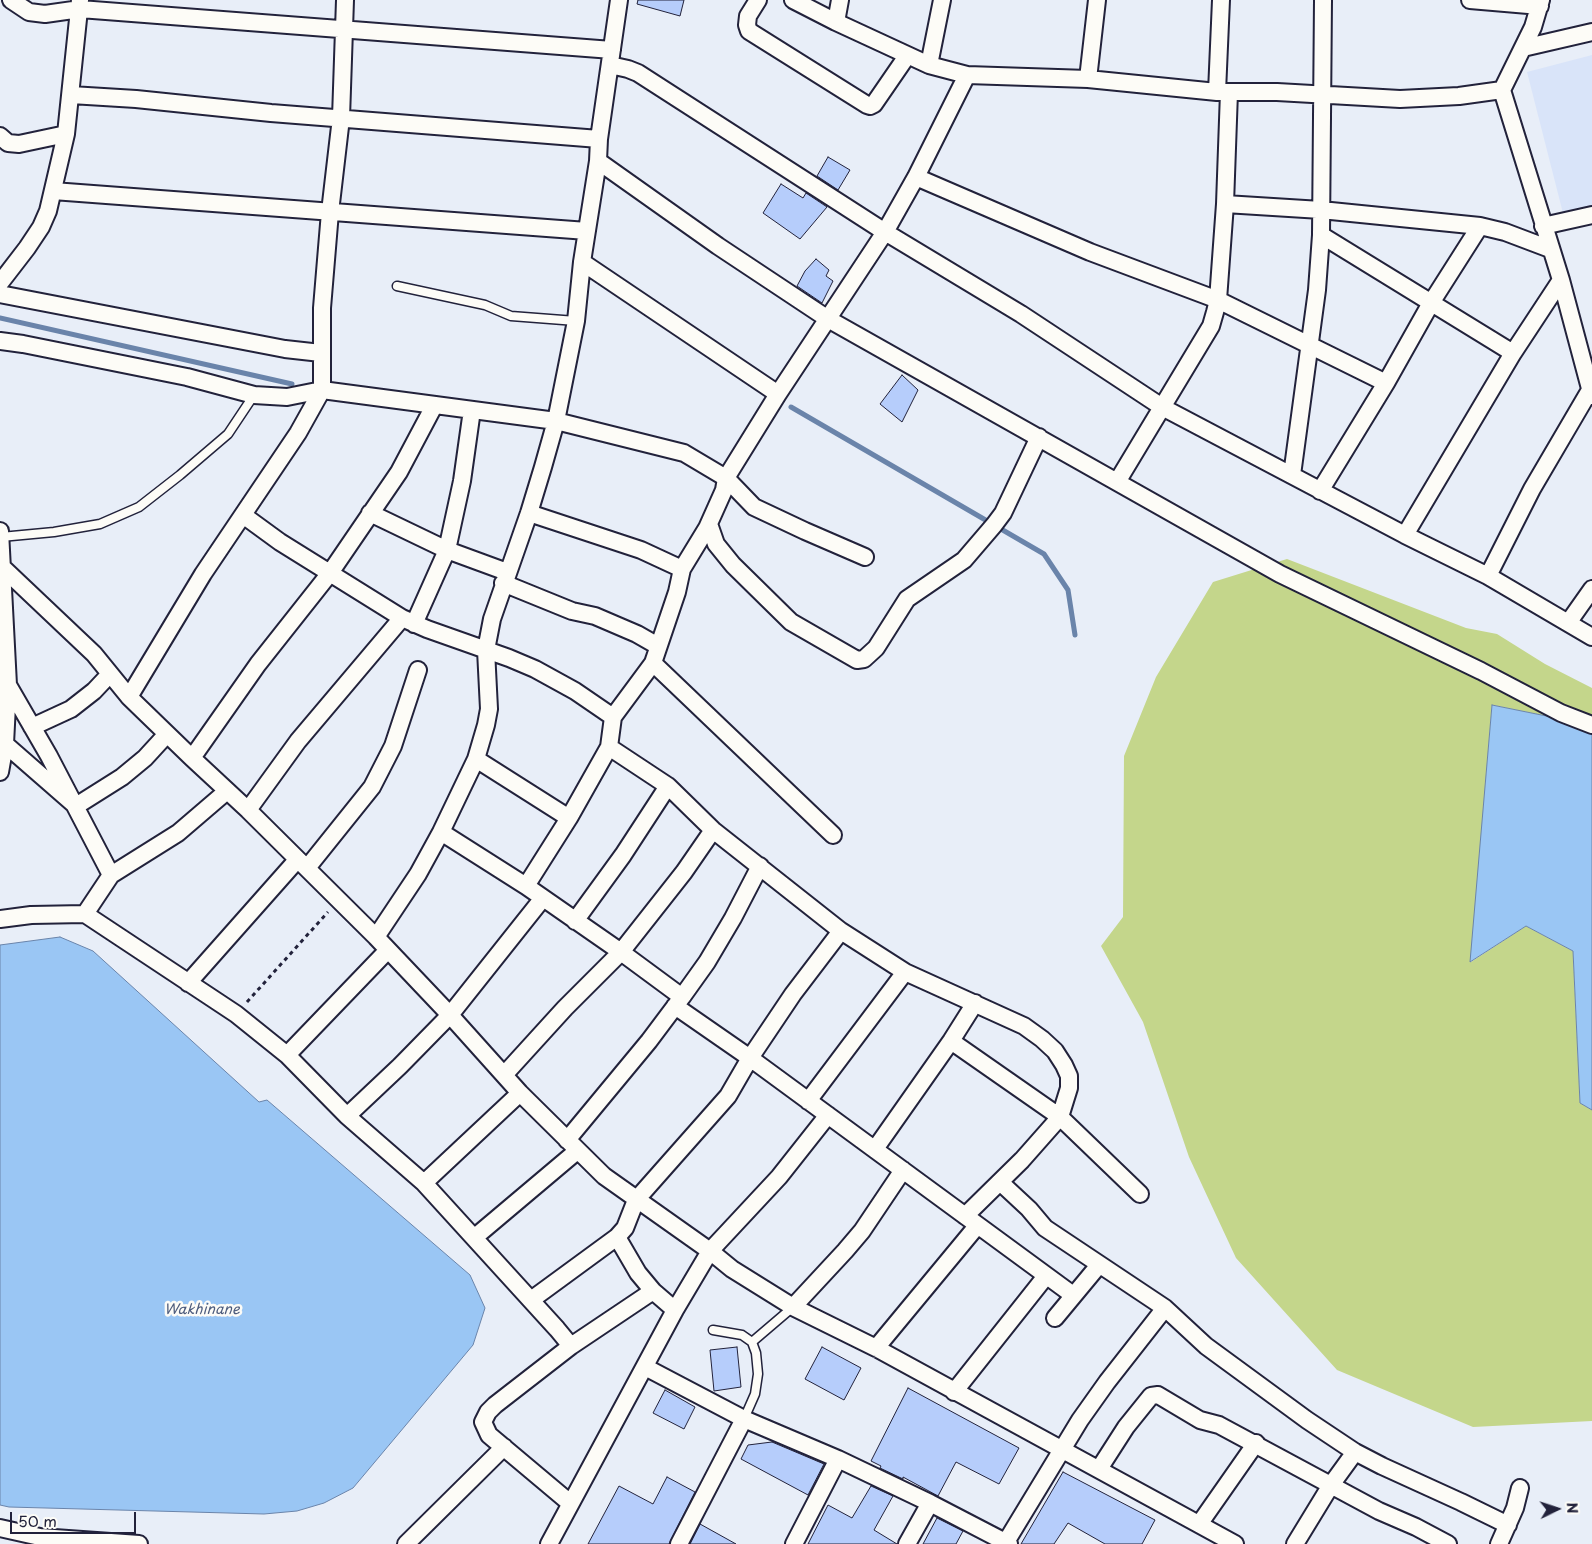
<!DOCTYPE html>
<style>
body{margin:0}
#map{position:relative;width:1592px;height:1544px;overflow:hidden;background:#e8eef8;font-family:"Playpen Sans",sans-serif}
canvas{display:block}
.north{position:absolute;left:1532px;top:1484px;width:50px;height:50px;-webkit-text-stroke:4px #fdfcf7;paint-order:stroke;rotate:86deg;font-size:14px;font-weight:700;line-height:20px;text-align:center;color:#22223b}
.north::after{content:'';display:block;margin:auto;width:18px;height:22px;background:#22223b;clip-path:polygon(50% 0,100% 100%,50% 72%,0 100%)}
.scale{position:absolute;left:10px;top:1512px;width:126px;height:22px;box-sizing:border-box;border:2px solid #22223b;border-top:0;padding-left:6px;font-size:15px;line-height:18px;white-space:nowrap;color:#22223b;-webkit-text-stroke:4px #fdfcf7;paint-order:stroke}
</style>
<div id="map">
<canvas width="1592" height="1544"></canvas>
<div class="north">N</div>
<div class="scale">50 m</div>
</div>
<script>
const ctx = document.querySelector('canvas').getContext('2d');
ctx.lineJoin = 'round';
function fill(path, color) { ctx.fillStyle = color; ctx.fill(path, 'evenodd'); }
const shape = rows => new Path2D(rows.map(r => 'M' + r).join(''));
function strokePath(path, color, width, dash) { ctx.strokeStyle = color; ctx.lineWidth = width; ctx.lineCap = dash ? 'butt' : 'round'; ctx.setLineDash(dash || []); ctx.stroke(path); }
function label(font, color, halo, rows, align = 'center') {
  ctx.font = font + ' "Playpen Sans",sans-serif'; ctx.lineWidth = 5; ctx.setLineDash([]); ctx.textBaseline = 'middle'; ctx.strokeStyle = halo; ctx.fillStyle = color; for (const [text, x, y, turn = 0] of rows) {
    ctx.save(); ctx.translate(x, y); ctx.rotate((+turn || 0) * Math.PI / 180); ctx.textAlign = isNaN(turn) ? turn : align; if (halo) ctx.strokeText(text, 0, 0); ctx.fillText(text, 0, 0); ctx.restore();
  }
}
fill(shape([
 [1592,55,1592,218,1566,225,1527,72]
]), '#d9e4f9');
fill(shape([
 [1287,559,1466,628,1497,634,1545,664,1592,688,1592,734,1581,723,1492,705,1471,962,1526,926,1573,951,1580,1103,1592,1110,1592,1421,1473,1427,1337,1370,1236,1258,1189,1157,1143,1022,1101,946,1123,917,1124,756,1156,677,1213,582]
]), '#c4d68b');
const water = shape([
 [1492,705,1581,723,1592,734,1592,1110,1580,1103,1573,951,1526,926,1470,962,1492,705],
 [60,937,93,951,259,1102,267,1100,470,1275,485,1308,473,1345,353,1488,324,1503,297,1511,264,1514,9,1507,0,1505,0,945,60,937]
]);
fill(water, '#9ac6f4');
strokePath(water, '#6a84aa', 1);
strokePath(shape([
 [0,318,292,384],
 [791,407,1044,554,1068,590,1075,635]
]), '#6a84aa', 5);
const building = shape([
 [638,0,684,0,680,16,637,4,638,0],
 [828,157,850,170,838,190,817,176,828,157],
 [781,184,803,198,806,193,827,207,800,239,763,213,781,184],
 [816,259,829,270,826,276,833,281,822,303,797,286,805,271,816,259],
 [902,375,918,390,902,422,880,404,902,375],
 [737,1347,741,1387,714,1391,710,1350,737,1347],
 [822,1347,861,1368,844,1400,805,1379,822,1347],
 [908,1388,1019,1448,999,1484,956,1462,938,1496,903,1477,903,1479,880,1468,881,1466,871,1461,908,1388],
 [665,1390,695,1407,684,1429,653,1413,665,1390],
 [772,1442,824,1464,808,1495,741,1459,748,1445,772,1442],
 [1063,1472,1155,1520,1142,1544,1105,1544,1068,1523,1054,1544,1021,1544,1063,1472],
 [667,1477,695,1492,669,1544,588,1544,619,1486,653,1504,667,1477],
 [871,1486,893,1496,874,1530,897,1544,808,1544,828,1505,852,1518,871,1486],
 [937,1518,963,1531,956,1544,923,1544,937,1518],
 [700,1524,736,1544,690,1544,700,1524]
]);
fill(building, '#b6cdfb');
strokePath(building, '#22223b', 1);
const lane = shape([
 [397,286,485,305,511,316,576,321],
 [1,537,54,532,100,524,139,507,180,475,228,434,254,395],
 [713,1330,742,1335,752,1342,756,1353,758,1374,755,1394,744,1419],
 [752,1342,793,1307]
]);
const street = shape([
 [11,0,29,12,45,14,80,9,612,50],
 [758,0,748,16,747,25,749,31,867,105,870,106,874,104,907,56],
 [793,0,836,22,929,65,967,75,1088,79,1217,92,1277,92,1400,99,1459,96,1502,90,1533,27,1541,0],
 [1470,0,1540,6],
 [836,22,840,0],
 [1523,48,1592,32],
 [610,65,628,69,638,73,885,232,1021,314,1162,407,1405,535,1488,576,1592,637],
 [929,65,942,0],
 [1088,79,1097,0],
 [1502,90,1561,280,1592,396],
 [1217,92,1221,0],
 [71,95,136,99,271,113,599,139],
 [0,136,8,143,19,144,66,134],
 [598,161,718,246,828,319,1280,574,1481,671,1561,713,1592,725],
 [916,177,1090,252,1218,300,1386,383],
 [53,191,587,231],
 [1225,204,1321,210,1480,226,1505,232,1550,249],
 [1543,226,1592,215],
 [1321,235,1513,353],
 [582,262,778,394],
 [0,283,27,248,41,227,48,211,66,134,80,0],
 [0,294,285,349,321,353],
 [0,341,23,344,187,377,254,395,287,397,322,390,556,421,684,453,726,478,754,507,805,531,865,557],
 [1292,475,1317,290,1321,235,1323,0],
 [1117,482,1211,326,1215,312,1218,300,1225,204,1229,92],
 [1320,491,1386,383,1431,303,1480,226],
 [370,513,447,550,507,572],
 [529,513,641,550,682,569,677,592,653,663,613,717,609,747,668,786,713,830,841,931,905,972,1024,1026,1042,1039,1055,1051,1064,1065,1069,1076,1069,1088,1060,1117,1022,1160,965,1216],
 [243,515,280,542,402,618,427,629,509,658,535,669,575,691,613,717],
 [709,524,716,544,733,565,791,622,857,660,864,659,876,648,907,599,964,560,994,525,1003,513,1039,437],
 [0,531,8,685,49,756,111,875],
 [1405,535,1513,353,1561,280],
 [0,565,94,654,129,697,192,758,248,810,376,937,450,1015,520,1093,604,1176,710,1251,732,1269,793,1307,876,1348,1235,1544],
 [682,569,707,528,724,490,726,478,778,394,885,232,916,177,967,75],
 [1488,576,1532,489,1590,390],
 [503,583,572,611,595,616,637,634,658,646],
 [1568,623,1592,589],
 [414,624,447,550,462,481,472,410],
 [653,663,833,835],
 [129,697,203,574,298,433,322,390,322,308,330,212,341,118,345,0],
 [32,727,71,709,94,691,110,674],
 [5,744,76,806,122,777,145,758,167,734],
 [192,758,258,664,330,573,399,472,434,406],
 [476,759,569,818],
 [0,772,5,744,8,685],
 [248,810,298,741,402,618],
 [441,832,526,886,621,952,682,997],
 [307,868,372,787,393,746,418,670],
 [526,886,569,818,609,747],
 [85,914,236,1014,287,1055,347,1116,424,1183,557,1329,571,1346],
 [0,919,31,915,85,914,111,875,178,833,227,791],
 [575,921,623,855,668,786],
 [376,937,418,874,441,832,476,759,486,725,489,709,486,650,492,619,529,513,543,467,556,421,576,321,582,262,598,161,599,139,619,0],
 [188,983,297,860],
 [675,1006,750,1058,1073,1295],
 [951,1041,1060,1117,1140,1194],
 [287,1055,387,951],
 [504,1075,565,1008,621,952,684,872,713,830],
 [808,1101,905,972],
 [347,1116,400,1066,450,1015,543,898],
 [567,1140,649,1041,682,997,707,962,733,918,760,866],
 [875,1149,951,1041,975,1003],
 [1000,1182,1029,1209,1045,1228,1165,1308,1206,1346,1307,1420,1355,1452,1382,1466,1461,1502,1508,1525],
 [424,1183,520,1093],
 [475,1237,577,1151],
 [617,1237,638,1273,653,1291,675,1310],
 [531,1300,617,1237,625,1228,636,1200,728,1096,750,1058,793,994,841,931],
 [793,1307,845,1251,862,1231,903,1170],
 [1055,1318,1099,1265],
 [876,1348,977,1226],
 [645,1367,744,1419,838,1459,930,1503,1009,1544],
 [954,1392,1046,1276],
 [1099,1469,1126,1427,1151,1396,1158,1395,1200,1420,1219,1425,1379,1511,1416,1527,1448,1544],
 [570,1503,489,1435,483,1422,488,1412,495,1405,571,1346,653,1291],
 [1200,1523,1256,1443],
 [0,1528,40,1537,139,1544],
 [1006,1542,1080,1420,1107,1382,1165,1308],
 [406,1544,504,1447],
 [549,1544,675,1310,710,1251,779,1177,828,1115],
 [679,1544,744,1419],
 [794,1544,838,1459],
 [907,1544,930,1503],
 [1295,1544,1331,1485,1355,1452],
 [1499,1544,1515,1508,1520,1488]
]);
strokePath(lane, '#22223b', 11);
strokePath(street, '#22223b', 20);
strokePath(shape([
 [247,1002,328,912]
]), '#22223b', 3, [4, 4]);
strokePath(lane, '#fdfcf7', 8);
strokePath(street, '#fdfcf7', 16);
label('italic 14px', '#4c5b7c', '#fdfcf7', [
 ["Wakhinane",202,1310]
]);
</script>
